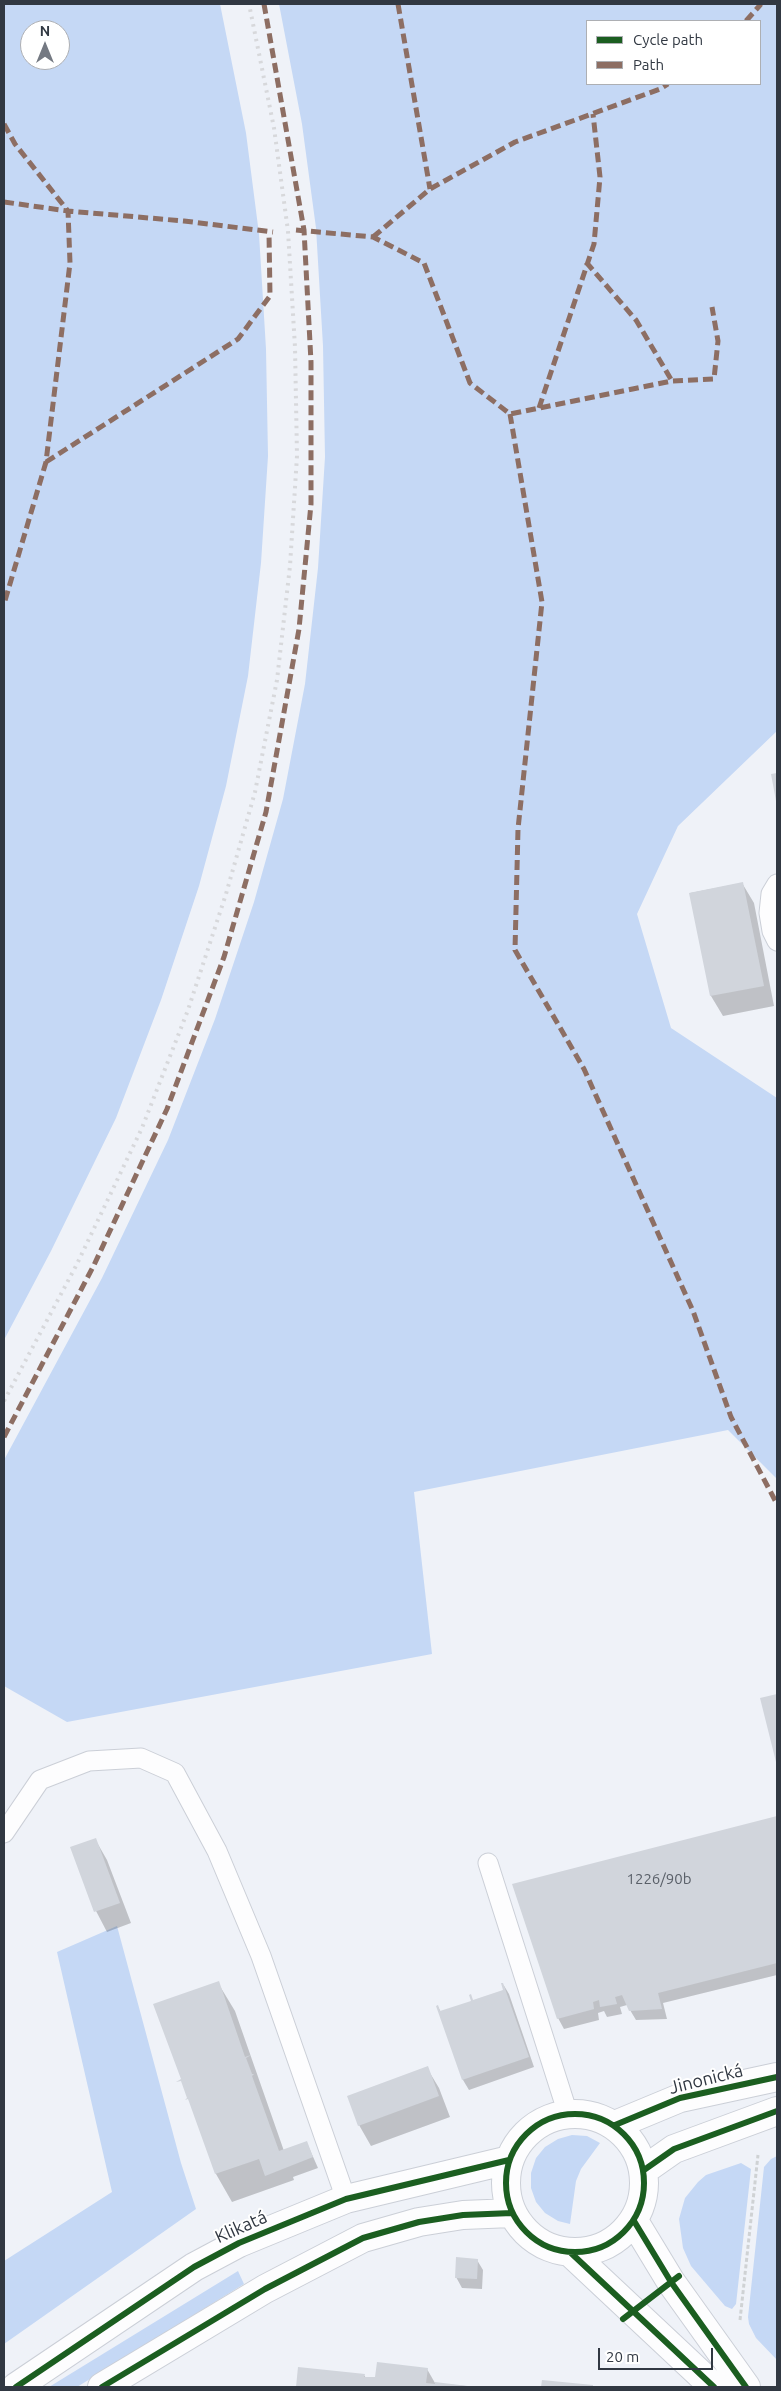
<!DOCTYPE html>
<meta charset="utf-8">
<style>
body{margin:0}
#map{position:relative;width:781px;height:2391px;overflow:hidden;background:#eff2f8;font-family:Ubuntu,sans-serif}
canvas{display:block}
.frame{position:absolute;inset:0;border:5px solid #313842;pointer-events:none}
.legend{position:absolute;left:586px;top:20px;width:175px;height:65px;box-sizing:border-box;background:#fff;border:1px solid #adafb3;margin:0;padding:6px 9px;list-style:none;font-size:15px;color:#313842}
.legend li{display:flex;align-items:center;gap:10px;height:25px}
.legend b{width:25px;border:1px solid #adafb3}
.north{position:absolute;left:20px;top:20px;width:50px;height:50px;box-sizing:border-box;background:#fff;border:1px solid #adafb3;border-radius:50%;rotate:0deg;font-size:14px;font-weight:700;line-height:20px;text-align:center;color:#313842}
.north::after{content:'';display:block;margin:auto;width:18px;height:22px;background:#747982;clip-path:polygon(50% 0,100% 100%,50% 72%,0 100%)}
.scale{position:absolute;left:598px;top:2348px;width:115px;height:22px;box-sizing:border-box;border:2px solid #313842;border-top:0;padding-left:6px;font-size:15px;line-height:18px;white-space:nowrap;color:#313842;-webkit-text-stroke:4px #fff;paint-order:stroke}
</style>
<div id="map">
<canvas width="781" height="2391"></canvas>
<div class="frame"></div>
<ul class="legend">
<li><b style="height:6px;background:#1b5e20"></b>Cycle path</li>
<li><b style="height:6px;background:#8d6e63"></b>Path</li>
</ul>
<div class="north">N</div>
<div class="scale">20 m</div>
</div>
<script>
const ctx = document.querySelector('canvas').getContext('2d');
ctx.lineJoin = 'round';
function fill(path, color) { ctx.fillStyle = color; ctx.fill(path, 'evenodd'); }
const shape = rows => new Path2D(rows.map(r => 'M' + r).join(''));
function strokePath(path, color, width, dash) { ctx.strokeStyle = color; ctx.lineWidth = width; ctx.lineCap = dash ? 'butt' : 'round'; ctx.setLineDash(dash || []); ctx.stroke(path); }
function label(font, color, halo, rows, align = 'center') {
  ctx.font = font + ' Ubuntu,sans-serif'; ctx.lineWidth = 4; ctx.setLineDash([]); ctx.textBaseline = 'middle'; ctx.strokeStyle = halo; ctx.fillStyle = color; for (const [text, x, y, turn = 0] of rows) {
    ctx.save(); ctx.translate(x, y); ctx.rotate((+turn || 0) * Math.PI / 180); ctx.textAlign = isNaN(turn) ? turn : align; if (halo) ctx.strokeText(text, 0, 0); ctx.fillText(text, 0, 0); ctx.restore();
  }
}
fill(shape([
 [4,4,220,4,246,133,259,234,266,349,268,456,261,563,248,676,226,786,199,886,161,1000,116,1118,51,1251,4,1340],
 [30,30,60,30,60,60,30,60],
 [279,4,777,4,777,731,678,826,637,914,671,1028,777,1098,777,1479,728,1430,414,1492,432,1654,67,1722,4,1686,4,1460,102,1278,168,1140,215,1019,254,902,283,799,305,684,318,568,325,457,323,346,316,228,302,124],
 [760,21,760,84,587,84,587,21],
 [117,1926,181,2163,196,2209,4,2344,4,2261,112,2192,57,1952],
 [572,2135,587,2136,600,2143,581,2169,576,2181,570,2224,558,2221,545,2213,536,2202,531,2188,531,2173,536,2158,545,2147,558,2139],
 [777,2156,777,2360,756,2338,749,2324,748,2317,764,2167,771,2159],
 [741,2163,751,2169,736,2304,732,2309,725,2306,691,2266,683,2248,679,2219,685,2198,698,2182,706,2175],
 [238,2271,244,2284,77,2387,49,2387]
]), '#c5d8f5');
fill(shape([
 [742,883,754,903,774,1006,723,1016,711,996,690,893],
 [777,1695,777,1763,761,1699],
 [777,1818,777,1975,663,2003,667,2019,636,2020,627,2005,620,2007,622,2014,607,2017,604,2011,598,2013,599,2020,564,2029,558,2018,514,1885],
 [95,1839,107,1860,131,1923,107,1932,96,1911],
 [218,1983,235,2011,284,2151,307,2143,318,2168,293,2177,294,2180,232,2202,216,2174,155,2005],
 [503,1984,509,1994,534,2067,469,2090,463,2080,437,2005,441,2012,505,1990],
 [427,2068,439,2088,450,2117,371,2146,359,2125],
 [477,2260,483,2270,482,2289,462,2288,456,2277],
 [299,2368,364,2375,366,2378,376,2378,427,2369,435,2383,476,2387,297,2387],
 [543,2381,592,2387,593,2387,542,2387]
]), '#0003');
fill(shape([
 [777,773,777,801,776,801,771,774],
 [743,882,764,986,710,996,689,893],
 [777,1694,777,1766,760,1698],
 [777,1816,777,1963,658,1993,662,2009,629,2011,622,1995,615,1997,617,2004,600,2007,599,2000,593,2002,594,2009,557,2019,512,1884],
 [96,1838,120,1903,94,1912,70,1847],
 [219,1981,245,2057,251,2055,246,2058,252,2074,254,2074,252,2076,279,2151,307,2141,313,2157,265,2176,259,2159,215,2174,188,2099,185,2100,187,2098,181,2081,176,2082,181,2079,153,2004],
 [501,1983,503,1983,529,2057,462,2080,436,2006,438,2005,440,2011,471,2001,469,1995,471,1994,473,2000,503,1990],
 [428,2066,439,2096,358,2126,347,2096],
 [456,2257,478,2259,477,2279,455,2278],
 [377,2362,428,2368,426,2383,435,2384,435,2382,476,2387,296,2387,298,2367,365,2374,364,2377,375,2377],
 [542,2380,593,2385,593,2387,541,2387]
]), '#d1d5dc');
const service = shape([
 [777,884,771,894,769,913,772,931,777,941],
 [4,1833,40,1780,89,1761,141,1758,175,1773,217,1851,261,1956,346,2199],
 [488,1863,568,2114]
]);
const tertiary = shape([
 '506 2183a69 69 0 1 1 138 0a69 69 0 1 1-138 0Z',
 [615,2125,680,2098,777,2077],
 [644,2170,674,2149,777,2111],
 [634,2221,671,2282,746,2387],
 [571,2253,714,2387],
 [16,2387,194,2267,239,2243,346,2199,509,2160],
 [102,2387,265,2289,363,2238,419,2222,463,2215,512,2213]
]);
strokePath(service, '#cbcfd7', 21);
strokePath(tertiary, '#cbcfd7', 30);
strokePath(shape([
 [740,2320,758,2155]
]), '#cfd2d4', 3, [4, 2.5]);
strokePath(service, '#fdfdfe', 19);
strokePath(tertiary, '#fdfdfe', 28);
strokePath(shape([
 [4,1401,77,1264,142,1128,188,1010,226,894,255,792,277,680,290,566,297,456,295,347,288,231,274,128,249,4]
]), '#d7d8db', 4, [2.5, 5]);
strokePath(shape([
 [398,4,430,189],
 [746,21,761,4],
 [4,124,15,144,68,211,70,263,46,462,4,604],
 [4,202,68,211,184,221,273,232],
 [296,230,373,237,424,263,470,383,510,414,672,381,714,379,718,341,712,307],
 [373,237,430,189,515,142,660,89,668,84],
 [586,262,636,320,672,381],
 [539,408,594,244,600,177,593,114],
 [510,414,542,602,518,829,515,950,584,1069,693,1311,731,1417,777,1504],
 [46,462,238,339,270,296,269,233],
 [4,1437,94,1265,167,1109,224,957,266,812,299,629,311,504,311,362,304,230,264,4]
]), '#8d6e63', 5, [10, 5]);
strokePath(shape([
 '506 2183a69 69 0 1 1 138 0a69 69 0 1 1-138 0Z',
 [615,2125,680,2098,777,2077],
 [644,2170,674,2149,777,2111],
 [634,2221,671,2282,746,2387],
 [571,2253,714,2387],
 [623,2319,679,2276],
 [16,2387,194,2267,239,2243,346,2199,509,2160],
 [102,2387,265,2289,363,2238,419,2222,463,2215,512,2213]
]), '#1b5e20', 6);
label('15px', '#595f68', null, [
 ["1226/90b",659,1879]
]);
label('18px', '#313842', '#fff', [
 ["Jinonická",706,2079,-14],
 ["Klikatá",241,2227,-24]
]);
</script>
